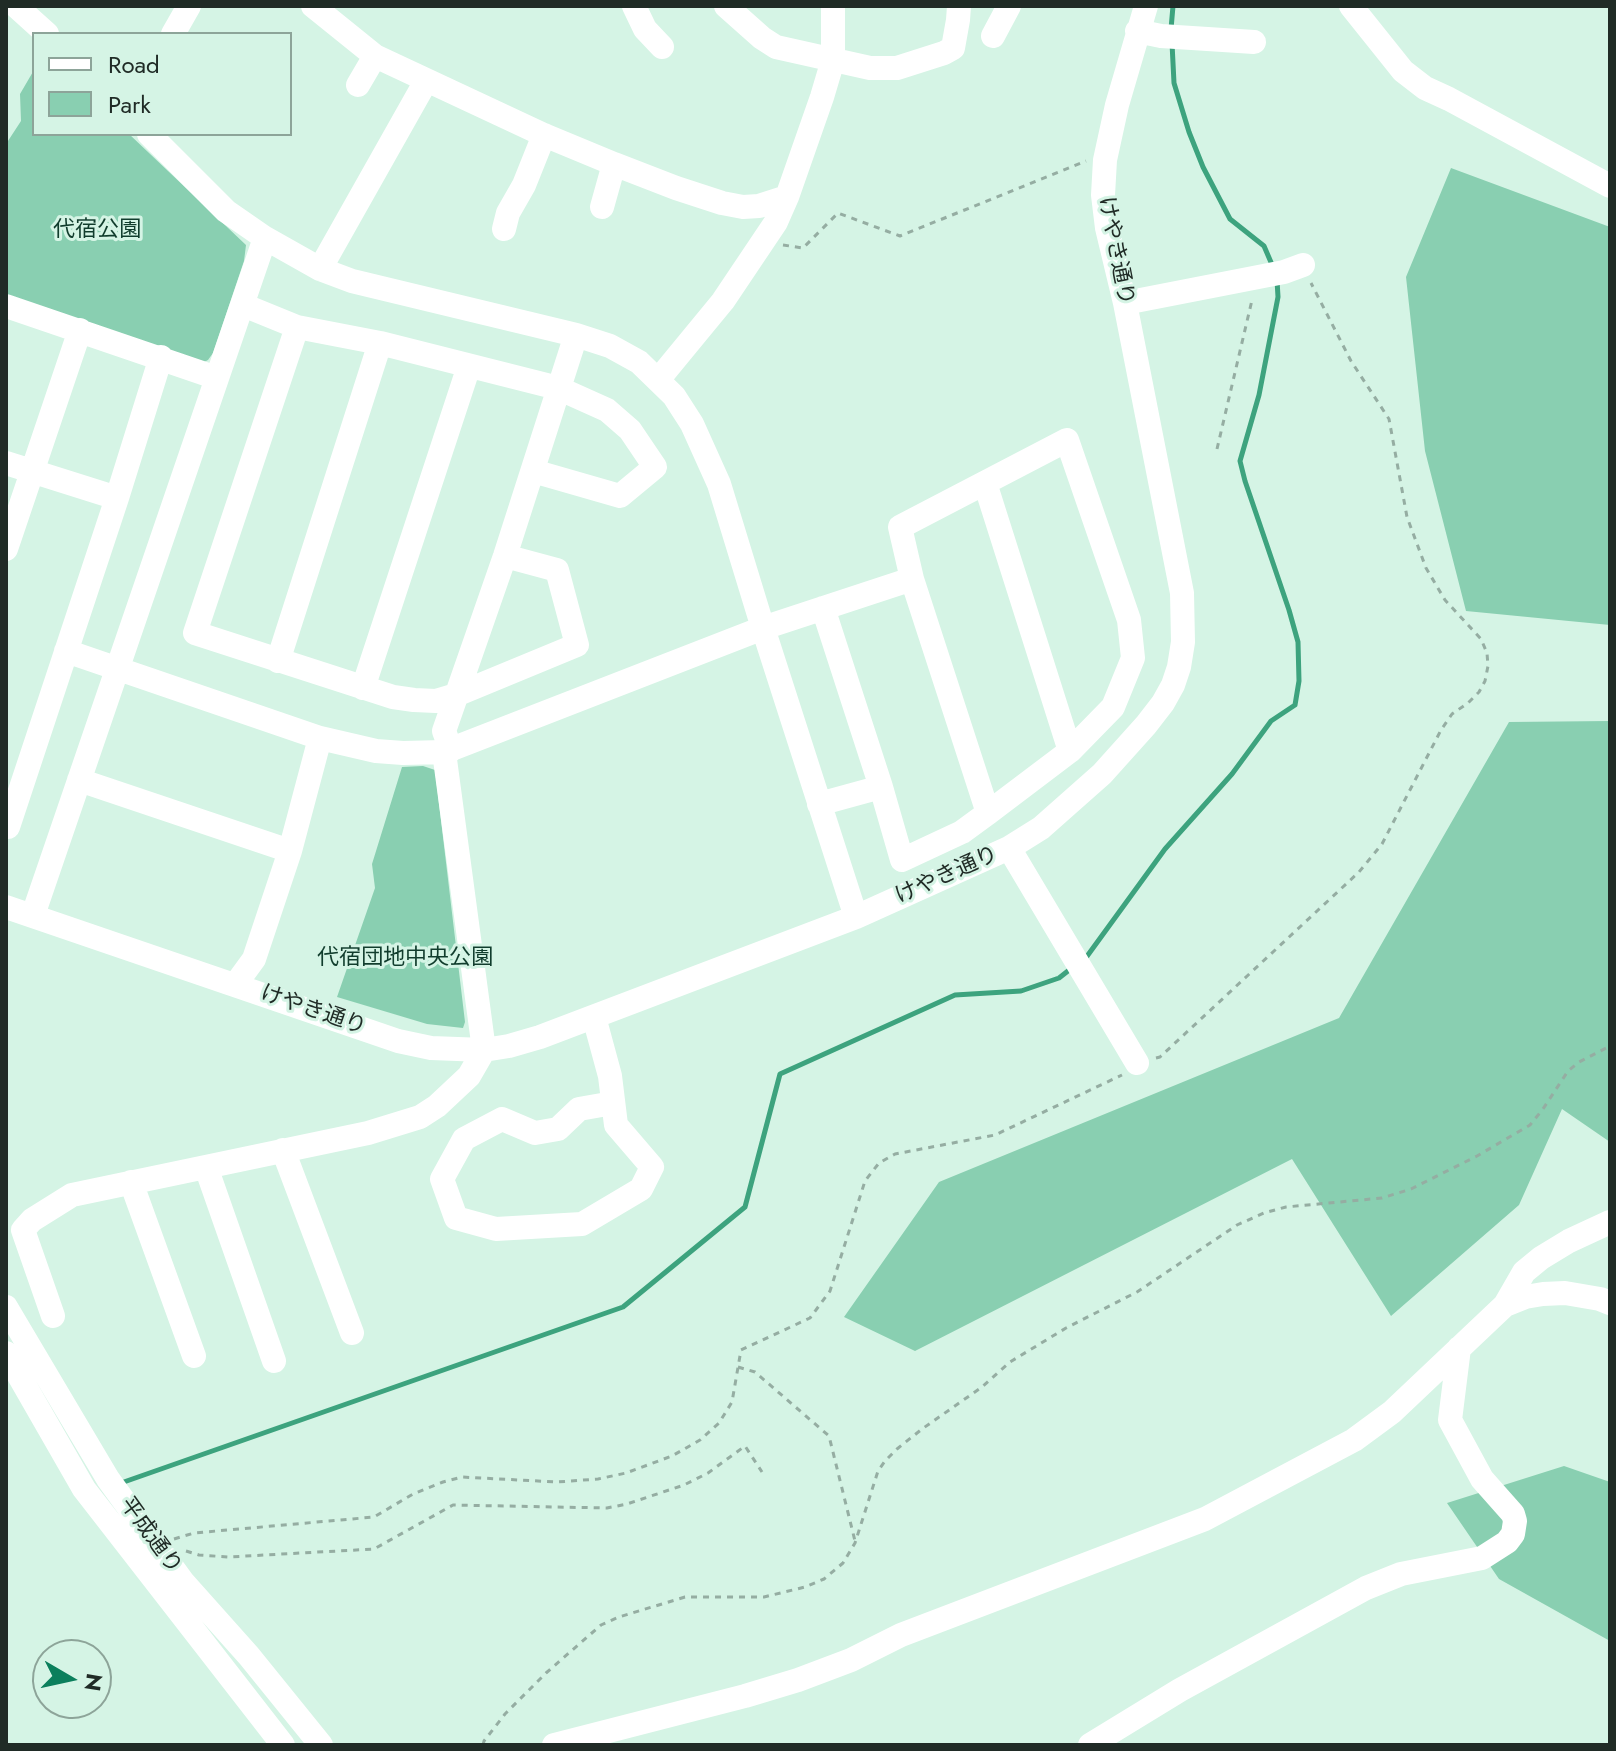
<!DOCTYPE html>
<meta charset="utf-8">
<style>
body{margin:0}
#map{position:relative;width:1616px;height:1751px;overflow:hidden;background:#d5f4e5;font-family:Jost,sans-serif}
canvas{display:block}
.frame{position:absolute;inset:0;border:8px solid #202b26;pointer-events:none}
.legend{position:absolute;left:32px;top:32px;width:260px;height:104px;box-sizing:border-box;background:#d5f4e5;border:2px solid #8da499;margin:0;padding:10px 14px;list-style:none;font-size:24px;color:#202b26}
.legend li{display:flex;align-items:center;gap:16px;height:40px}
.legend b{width:40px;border:2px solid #8da499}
.north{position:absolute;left:32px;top:1639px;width:80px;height:80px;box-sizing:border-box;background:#d5f4e5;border:2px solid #8da499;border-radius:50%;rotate:99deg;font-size:22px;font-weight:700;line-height:32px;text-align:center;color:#202b26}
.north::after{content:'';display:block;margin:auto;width:28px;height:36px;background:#0b7f5c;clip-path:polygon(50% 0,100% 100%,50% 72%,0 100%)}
</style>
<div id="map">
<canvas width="1616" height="1751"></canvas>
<div class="frame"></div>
<ul class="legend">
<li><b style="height:10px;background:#fff"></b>Road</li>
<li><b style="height:22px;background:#89cfb1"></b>Park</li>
</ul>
<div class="north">N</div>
</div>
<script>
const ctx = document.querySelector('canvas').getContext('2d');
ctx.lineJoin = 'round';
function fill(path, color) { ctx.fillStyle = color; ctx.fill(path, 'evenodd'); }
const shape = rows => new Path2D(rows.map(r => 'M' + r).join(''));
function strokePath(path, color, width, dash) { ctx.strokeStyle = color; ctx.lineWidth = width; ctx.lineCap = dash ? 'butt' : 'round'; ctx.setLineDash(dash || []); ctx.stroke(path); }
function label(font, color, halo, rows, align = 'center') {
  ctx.font = font + ' Jost,"Noto Sans JP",sans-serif'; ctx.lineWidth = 6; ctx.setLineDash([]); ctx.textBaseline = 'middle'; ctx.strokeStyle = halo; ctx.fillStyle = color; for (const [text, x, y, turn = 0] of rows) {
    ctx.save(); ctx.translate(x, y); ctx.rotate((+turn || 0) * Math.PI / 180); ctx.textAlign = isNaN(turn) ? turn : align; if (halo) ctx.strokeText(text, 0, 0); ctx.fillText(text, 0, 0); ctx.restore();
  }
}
fill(shape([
 [34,70,34,134,129,134,246,245,244,261,213,353,208,360,202,363,6,296,6,144,21,121,20,94],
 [1451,168,1610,227,1610,625,1466,611,1425,451,1406,277],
 [1610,721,1610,1142,1562,1109,1519,1205,1391,1316,1292,1159,915,1351,844,1317,939,1182,1339,1018,1509,722],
 [423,766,435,770,465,1022,463,1028,427,1024,337,997,375,888,372,864,402,767],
 [1564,1466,1610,1482,1610,1641,1499,1579,1447,1503]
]), '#89cfb1');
strokePath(shape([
 [1171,29,1173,6],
 [1172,43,1174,83,1189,132,1203,167,1230,219,1264,246,1273,267],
 [1085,959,1165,849,1232,774,1271,721,1295,705,1299,681,1298,642,1289,610,1245,481,1240,461,1259,395,1278,297,1277,280],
 [121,1483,623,1307,745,1207,780,1074,955,995,1021,991,1059,978,1073,967]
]), '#3da37e', 5);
strokePath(shape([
 [783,245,803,248,838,213,900,236,1086,161],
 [1217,449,1252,300],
 [1156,1058,1160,1057,1359,872,1382,844,1441,730,1452,714,1468,703,1479,692,1485,681,1488,666,1487,653,1481,639,1445,600,1426,568,1407,517,1389,419,1351,361,1311,283],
 [738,1367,755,1372,829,1436,855,1541],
 [174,1539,194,1533,374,1517,413,1494,443,1482,462,1477,557,1482,598,1479,626,1473,672,1456,700,1440,719,1423,732,1402,741,1350,810,1318,830,1291,865,1181,879,1163,895,1154,995,1135,1122,1075],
 [186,1551,199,1555,228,1557,374,1549,453,1505,607,1508,627,1504,684,1485,708,1473,745,1446,762,1472],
 [483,1745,484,1741,505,1714,546,1673,601,1625,619,1617,685,1597,764,1597,805,1587,824,1579,843,1563,855,1543,878,1471,885,1461,897,1449,922,1429,982,1387,1010,1362,1066,1328,1137,1292,1237,1225,1264,1213,1286,1207,1382,1198,1411,1189,1477,1156,1530,1125,1543,1109,1568,1071,1579,1062,1610,1046]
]), '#95ada2', 3, [6, 6]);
strokePath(shape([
 [16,6,47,34],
 [313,6,375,56,544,135,614,164,676,188,722,203,743,207,759,206,787,197],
 [634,6,645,29,662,47],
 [726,6,762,38,776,47,870,68,897,68,944,53,953,48,958,20,959,6],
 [1351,6,1403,71,1425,88,1449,99,1610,186],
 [1137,31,1161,36,1254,42],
 [173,34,189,6],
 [993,36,1009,6],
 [358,85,375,56],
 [149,134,226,211,265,238,320,269,352,281,576,335,610,346,639,362,674,396,692,424,719,484,763,628,856,917],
 [602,207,614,164],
 [504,229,508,213,524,185,544,135],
 [320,269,426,81],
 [1125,303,1284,272,1303,265],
 [243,305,297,327,380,343,558,388,607,410,630,430,655,467,620,496,533,471],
 [6,306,217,378],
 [297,327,195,633,393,697,414,700,436,701,456,695,577,645,557,570,505,556],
 [658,380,723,301,776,222,787,197,822,97,833,60,833,6],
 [6,463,117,498],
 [985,483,1070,751],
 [6,549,80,330],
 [823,608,881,787,902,860,962,832,988,813,1070,751,1113,707,1133,658,1129,620,1067,440,900,527,912,579,988,813],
 [66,651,320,738,376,751,403,753,444,752,763,628,912,579],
 [278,661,380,343],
 [363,688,469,366],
 [451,750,444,731,505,556,576,335],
 [79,780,290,851],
 [819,804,881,787],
 [6,827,8,827,117,498,161,357],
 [1009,848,1137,1063],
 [6,907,398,1041,431,1048,484,1050,509,1046,540,1037,856,917,1009,848,1041,828,1102,774,1146,725,1163,703,1173,685,1179,667,1183,642,1182,593,1125,303,1107,228,1103,195,1105,160,1117,105,1146,6],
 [33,915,265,238],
 [235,985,254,959,290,851,320,738],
 [594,1017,610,1076,616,1125,652,1167,641,1189,582,1224,496,1229,456,1218,442,1179,464,1139,502,1119,535,1133,558,1129,579,1109,613,1103],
 [283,1150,352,1333],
 [206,1167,274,1361],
 [131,1182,194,1356],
 [1505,1305,1524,1272,1541,1258,1569,1241,1610,1222],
 [6,1307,108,1479,183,1582,249,1656,321,1745],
 [53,1316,23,1230,32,1220,72,1195,368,1133,420,1117,437,1106,469,1076,484,1050,444,752],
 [6,1353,84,1489,283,1745],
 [554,1745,745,1696,798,1680,851,1660,901,1635,1205,1519,1354,1440,1392,1412,1505,1305,1525,1297,1543,1294,1565,1293,1600,1299,1610,1303],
 [1090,1745,1180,1690,1366,1588,1401,1574,1482,1558,1507,1542,1513,1534,1515,1521,1513,1514,1482,1479,1450,1420,1459,1348]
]), '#fff', 24);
label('22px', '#113d2d', '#d5f4e5', [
 ["代宿公園",97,231],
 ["代宿団地中央公園",405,959]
]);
label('22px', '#202b26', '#d5f4e5', [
 ["けやき通り",1115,251,79],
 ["けやき通り",947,876,-24],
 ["けやき通り",313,1011,19],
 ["平成通り",150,1536,54]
]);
</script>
